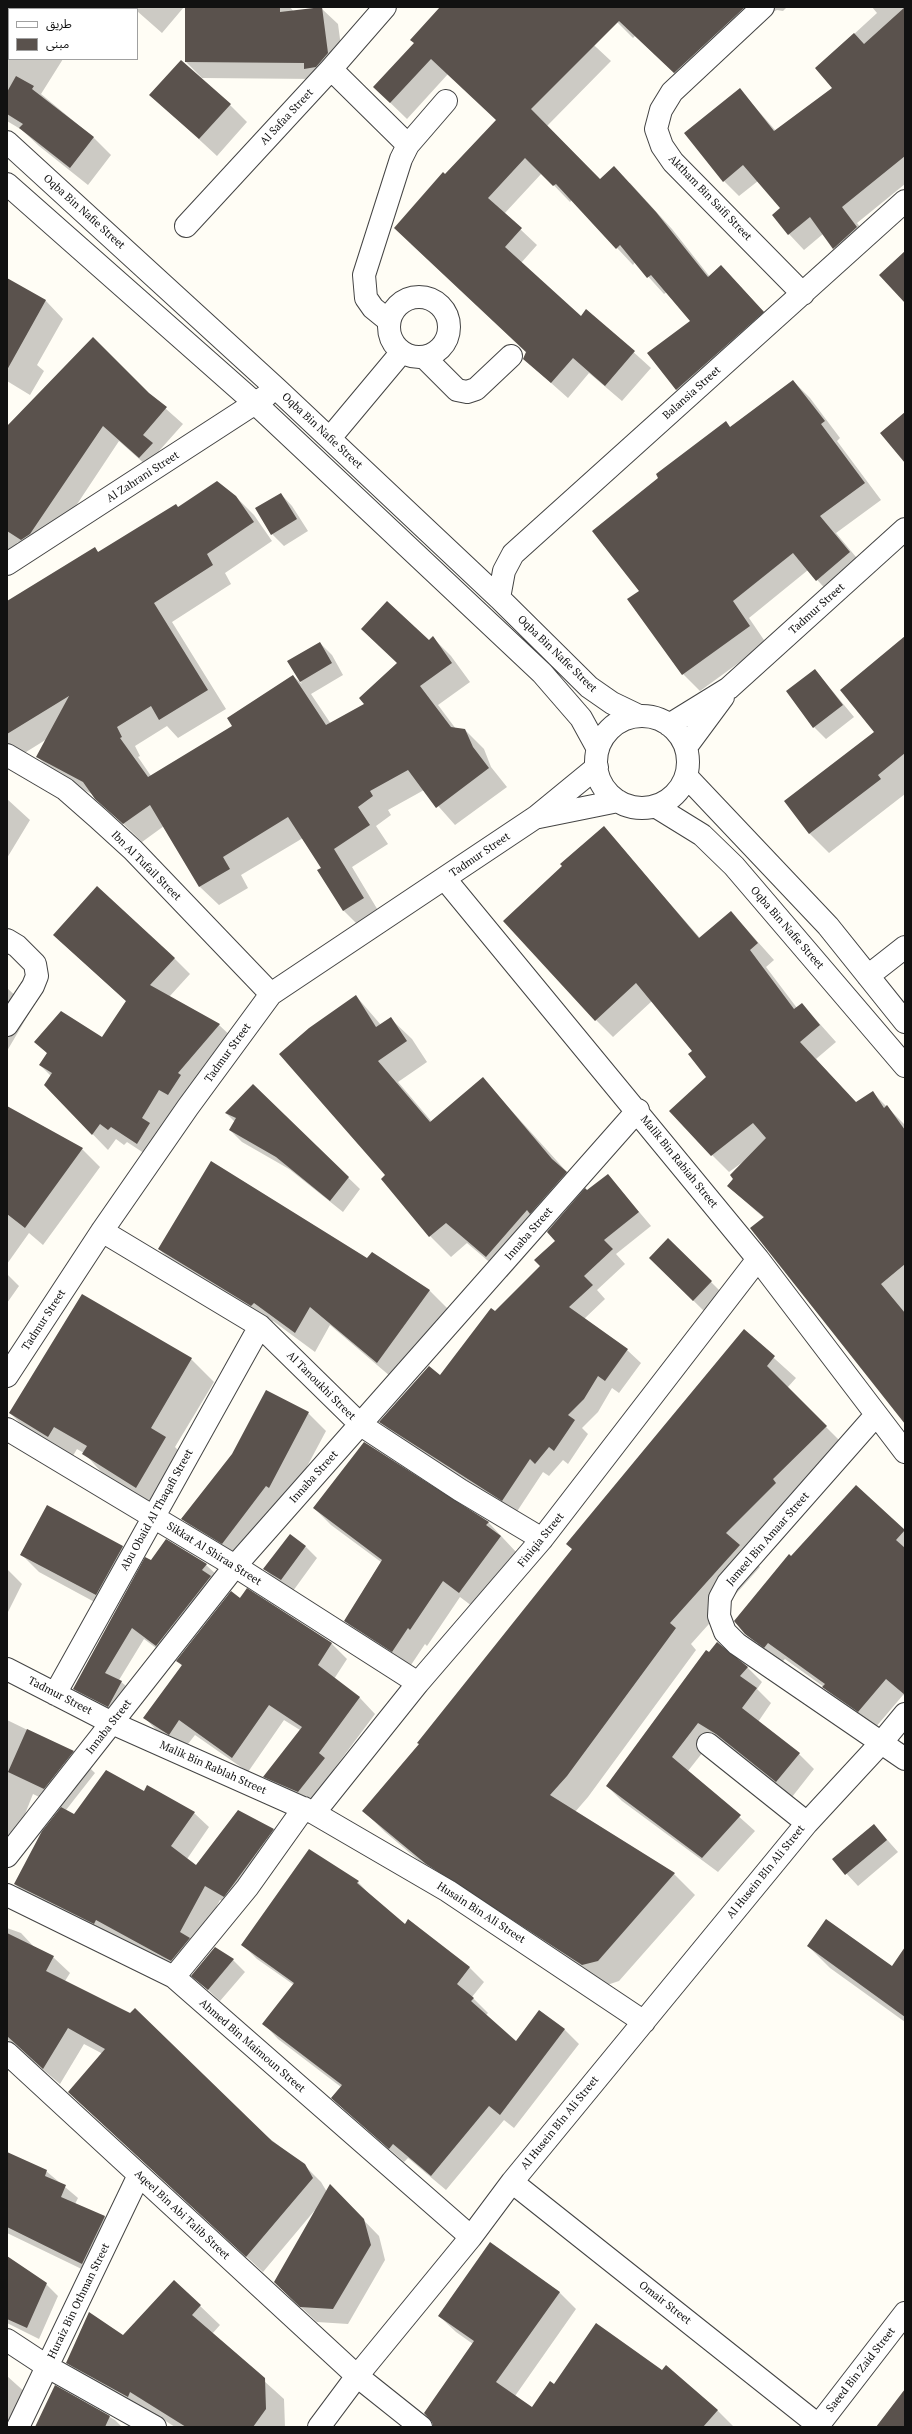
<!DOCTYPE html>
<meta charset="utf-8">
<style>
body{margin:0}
#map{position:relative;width:912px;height:2434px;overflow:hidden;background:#fffdf5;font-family:"PT Serif","Noto Sans Arabic",serif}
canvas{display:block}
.frame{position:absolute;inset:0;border:8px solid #111;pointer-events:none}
.legend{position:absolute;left:8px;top:8px;width:130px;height:52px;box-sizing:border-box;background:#fff;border:1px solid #a0a0a0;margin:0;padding:5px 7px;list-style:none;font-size:12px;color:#111}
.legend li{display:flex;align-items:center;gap:8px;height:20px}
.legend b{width:20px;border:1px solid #a0a0a0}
</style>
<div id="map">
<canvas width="912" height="2434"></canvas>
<div class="frame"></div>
<ul class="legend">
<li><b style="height:5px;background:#fff"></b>طريق</li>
<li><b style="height:11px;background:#5a524d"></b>مبنى</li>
</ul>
</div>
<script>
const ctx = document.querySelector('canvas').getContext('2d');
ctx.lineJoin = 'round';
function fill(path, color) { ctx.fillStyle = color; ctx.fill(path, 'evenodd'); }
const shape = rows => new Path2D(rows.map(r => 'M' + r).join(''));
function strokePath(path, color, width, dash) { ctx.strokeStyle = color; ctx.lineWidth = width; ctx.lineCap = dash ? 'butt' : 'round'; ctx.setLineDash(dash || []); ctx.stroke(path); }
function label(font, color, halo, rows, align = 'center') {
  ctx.font = font + ' "PT Serif",serif'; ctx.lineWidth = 4; ctx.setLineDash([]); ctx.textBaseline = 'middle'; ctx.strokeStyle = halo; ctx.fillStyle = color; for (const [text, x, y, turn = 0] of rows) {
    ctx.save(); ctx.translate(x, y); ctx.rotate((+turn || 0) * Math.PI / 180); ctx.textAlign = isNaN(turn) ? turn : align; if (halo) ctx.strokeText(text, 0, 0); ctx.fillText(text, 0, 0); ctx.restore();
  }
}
fill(shape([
 [7,7,96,7,95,9,9,9,9,59,63,59,41,94,93,137,111,155,88,185,39,146,22,130,7,121],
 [132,7,184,7,162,33,137,11,137,9],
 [186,7,290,7,294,12,322,9,338,24,344,69,316,79,202,78,186,62],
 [442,7,553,7,611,61,547,126,600,180,630,183,672,229,710,277,737,283,779,328,693,406,677,390,648,354,691,321,667,292,664,294,635,262,633,265,572,200,570,202,542,173,504,214,537,245,521,263,581,317,587,310,651,368,622,401,589,373,568,398,524,359,527,353,411,244,445,176,497,120,448,74,407,119,374,87,415,43],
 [602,7,787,7,783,11,777,10,770,13,690,88,635,36,633,38],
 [872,7,905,7,905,184,857,223,872,243,849,264,823,234,804,250,789,234,782,208,758,181,739,196,724,181,740,90,776,131,834,88,816,69,877,13],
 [151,95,230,105,247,122,217,156],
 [7,279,46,301,63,319,37,365,44,371,30,395,7,381],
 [793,381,810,398,840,438,837,441,881,500,836,533,866,569,833,597,808,570,749,618,766,643,700,691,683,674,640,591,726,423,731,428],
 [148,393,183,424,159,451,168,460,156,474,119,441,46,551,38,555,18,542,7,557,7,428],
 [281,494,292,506,308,531,284,546,272,534],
 [235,496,254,515,272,541,225,573,231,584,172,622,226,709,178,738,167,726,135,746,140,756,138,757,151,776,234,726,293,676,302,684,289,661,320,643,332,655,343,675,311,694,331,724,366,704,433,638,451,656,470,682,438,705,456,729,465,730,484,749,491,767,507,787,455,825,424,790,388,810,391,815,376,826,388,844,352,867,382,917,362,929,344,911,319,870,322,868,303,838,241,875,248,888,219,905,200,887,164,826,142,842,94,795,56,776,38,757,47,739,18,757,7,746,7,602,95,549,99,553,178,508],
 [905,638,905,794,829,853,810,834,786,801,875,732],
 [815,670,854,717,826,739,814,727],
 [7,799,30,820,7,858],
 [604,828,700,938,731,912,774,960,766,967,797,1008,802,1004,836,1042,816,1059,856,1103,873,1093,905,1125,905,1422,764,1218,728,1186,747,1159,729,1172,712,1155,708,1077,693,1051,652,1001,613,1037,596,1020],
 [54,935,174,958,190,974,169,997,219,1025,235,1040,184,1110,175,1105,158,1133,153,1159,127,1142,124,1145,116,1139,108,1150,45,1085,51,1076,40,1065,48,1054,36,1042,103,1038,127,1002],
 [7,988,31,1010,7,1051],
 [356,996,381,1025,391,1019,412,1039,427,1062,398,1082,432,1122,483,1079,584,1191,587,1192,608,1175,651,1226,616,1254,625,1264,597,1290,605,1299,584,1319,627,1350,641,1363,619,1393,612,1388,598,1412,582,1428,588,1434,568,1464,563,1460,549,1476,543,1472,516,1513,394,1435,381,1422,440,1376,495,1313,541,1266,556,1241,547,1231,507,1277,467,1243,451,1257,430,1236,386,1175],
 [253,1086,360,1189,343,1212,289,1169,242,1142,230,1130,235,1122,226,1113],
 [7,1108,82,1149,100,1167,43,1245,29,1233,7,1264],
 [672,1243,723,1294,705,1312,650,1258],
 [159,1249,367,1260,372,1253,430,1291,449,1310,397,1382,330,1325,315,1352,273,1321,271,1325,178,1268],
 [7,1274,19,1286,7,1303],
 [744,1331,796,1378,787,1388,847,1448,747,1554,760,1567,691,1644,696,1650,588,1797,575,1812,674,1874,695,1895,619,1981,604,1986,448,1885,385,1832,364,1811,420,1744],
 [191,1359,214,1382,175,1447,188,1460,159,1509,106,1477,84,1453,77,1449,71,1459,33,1436,10,1413],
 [308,1413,326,1431,287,1504,240,1561,200,1537,183,1519],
 [856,1487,905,1532,905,1696,903,1695,875,1728,840,1704,824,1687,785,1659,781,1663,763,1651,746,1634,791,1557],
 [314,1508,488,1522,517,1553,476,1609,460,1597,427,1646,425,1644,409,1668,362,1637,345,1621,381,1562,331,1525],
 [123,1546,140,1564,113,1612,39,1572,22,1555],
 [306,1547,317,1558,293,1591,276,1581,265,1569],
 [151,1562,206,1565,218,1576,168,1657,144,1639,119,1680,134,1693,120,1718,86,1700,74,1689],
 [7,1569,22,1584,7,1614],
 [247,1590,332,1644,347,1659,334,1679,360,1698,375,1714,334,1769,340,1774,314,1807,280,1792,265,1777,300,1730,284,1720,248,1772,195,1735,184,1749,160,1734,145,1718,182,1666,178,1661],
 [747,1667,762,1682,757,1689,771,1703,758,1722,799,1754,814,1769,792,1797,732,1749,714,1738,688,1771,755,1831,718,1872,622,1801,607,1786],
 [7,1720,73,1752,95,1773,66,1810,75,1816,144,1793,194,1813,209,1827,187,1859,197,1866,273,1830,288,1845,239,1911,220,1900,196,1945,186,1975,30,1899,15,1884,62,1808,33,1794,9,1854,7,1853],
 [874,1825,898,1852,858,1886,833,1859],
 [358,1882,372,1897,405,1925,408,1921,470,1968,484,1982,472,1997,488,2013,486,2015,516,2042,540,2011,565,2030,579,2044,514,2128,504,2120,446,2190,408,2158,404,2162,347,2112,333,2098,341,2087,278,2039,264,2024,294,1985,257,1959,242,1944],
 [7,1928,21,1933,36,1949,53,1957,70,1973,65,1981,304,2165,321,2182,327,2192,345,2201,379,2236,385,2260,348,2324,317,2322,290,2297,315,2210,263,2272,69,2092,103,2054,84,2044,60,2084,7,2039],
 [808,1946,892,1967,905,1949,905,2022,830,1968],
 [233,1960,245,1972,220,2001,193,1976],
 [7,2163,46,2171,78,2198,75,2204,105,2217,117,2229,94,2275,7,2233],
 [7,2257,46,2284,58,2296,39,2339,7,2323],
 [174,2281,220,2325,212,2334,284,2399,285,2427,175,2427,150,2411,147,2416,89,2383,69,2364,123,2336],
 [559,2292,576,2309,515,2396,532,2408,554,2385,717,2410,734,2427,434,2427,473,2344,456,2332,439,2316],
 [7,2376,37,2403,19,2427,7,2427],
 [57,2387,115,2420,122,2427,36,2427]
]), '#0003');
fill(shape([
 [185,7,280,7,280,12,322,7,328,53,316,67,304,69,304,63,185,62],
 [440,7,745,7,674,73,619,21,531,109,600,179,614,166,656,212,708,277,721,265,764,312,676,390,647,353,690,321,651,275,647,278,620,245,616,249,556,184,553,186,525,158,488,198,522,228,505,247,581,316,586,309,635,351,605,386,573,358,551,383,523,359,526,352,394,228,443,172,445,174,496,120,431,59,390,103,373,87,414,43,410,40],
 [905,7,905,156,842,207,857,227,833,249,810,217,788,235,772,215,780,208,743,165,723,182,684,133,740,88,774,131,832,88,815,68,854,33,864,44],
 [181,60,231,104,199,139,149,95],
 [16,76,34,86,32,89,94,137,70,168,19,128,23,124,7,114,7,92],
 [905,251,905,303,879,275],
 [7,278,46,300,7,370],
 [93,337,149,393,167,407,143,435,153,443,139,458,103,426,30,534,21,540,7,531,7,426],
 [793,380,825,421,821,424,865,483,820,516,850,552,816,581,793,553,733,601,750,626,682,675,627,599,639,591,592,531,658,478,656,474,726,421,730,427],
 [905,412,905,463,880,433],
 [217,481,236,496,254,522,207,554,213,565,154,603,208,690,159,720,151,706,117,727,122,737,120,738,148,777,232,726,227,718,293,675,326,725,364,704,359,698,397,663,361,629,387,601,429,640,433,636,452,663,420,686,451,727,465,729,473,747,489,768,436,808,408,770,370,791,373,796,358,807,370,825,334,849,364,898,343,911,317,870,321,868,288,817,223,857,230,869,199,887,150,805,123,824,95,799,83,782,36,757,69,696,7,734,7,601,95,547,98,552,176,504,178,507],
 [281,493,297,519,271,535,255,508],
 [905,636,905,753,878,775,881,779,809,834,784,801,874,732,840,690],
 [320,642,332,663,300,682,287,661],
 [815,669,843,705,813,728,786,691],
 [604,826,699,938,731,911,758,943,750,950,794,1009,802,1003,820,1025,800,1042,856,1102,873,1091,884,1108,887,1105,905,1130,905,1264,881,1284,905,1313,905,1424,750,1228,764,1217,727,1186,733,1179,730,1175,766,1138,753,1123,711,1156,669,1111,706,1077,688,1054,692,1051,636,983,595,1021,503,921,562,866,560,864],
 [97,886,175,958,150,985,220,1024,178,1073,181,1075,168,1095,159,1090,142,1118,150,1123,137,1144,111,1127,108,1130,100,1124,92,1135,44,1085,52,1073,39,1065,47,1053,34,1042,61,1011,102,1037,126,1001,53,935],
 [356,995,376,1027,391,1017,407,1041,378,1061,430,1122,483,1077,552,1159,567,1172,530,1214,527,1210,486,1257,446,1223,429,1237,381,1179,385,1175,279,1054,309,1028],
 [253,1084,349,1177,330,1201,276,1157,229,1130,236,1118,225,1113],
 [7,1106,83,1148,25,1228,7,1214],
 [211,1161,367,1258,372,1252,430,1290,377,1363,310,1307,295,1333,254,1303,251,1306,158,1249],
 [608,1174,639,1212,604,1240,613,1249,584,1276,593,1285,569,1307,628,1349,605,1381,598,1376,584,1399,568,1415,575,1420,554,1451,549,1447,535,1464,530,1459,502,1501,379,1422,429,1366,440,1375,491,1308,495,1311,540,1266,534,1260,555,1241,547,1232,585,1188,587,1190],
 [668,1238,712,1281,693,1301,649,1258],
 [82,1294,192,1358,151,1428,166,1437,136,1488,82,1454,87,1446,54,1427,48,1437,9,1413],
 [744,1329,775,1356,767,1366,827,1426,773,1479,776,1483,726,1533,740,1545,670,1623,676,1628,567,1776,550,1795,675,1873,598,1961,582,1965,426,1864,362,1811,419,1744,417,1743,572,1549,566,1544],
 [266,1390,309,1412,269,1488,266,1486,222,1544,181,1519,232,1454],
 [364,1442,489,1522,486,1525,501,1536,459,1593,443,1581,410,1630,408,1628,392,1652,344,1621,382,1560,313,1508],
 [856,1485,905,1530,896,1540,905,1548,905,1695,886,1679,858,1712,822,1687,825,1684,768,1643,764,1648,745,1634,734,1621,789,1554,791,1556],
 [47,1505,123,1546,96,1595,20,1555],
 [290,1534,306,1546,281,1580,263,1569],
 [166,1539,207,1564,202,1570,211,1576,156,1646,132,1628,105,1673,122,1681,108,1707,73,1689,145,1557,151,1560],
 [247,1588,332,1643,318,1665,360,1697,319,1753,325,1758,298,1792,263,1777,302,1727,269,1705,232,1758,179,1720,169,1735,143,1718,182,1665,176,1661,231,1591,240,1598],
 [717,1642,748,1667,740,1676,757,1688,742,1708,800,1753,776,1782,716,1734,698,1723,672,1757,741,1815,702,1858,606,1786,706,1650,709,1652],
 [27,1729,74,1751,44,1789,8,1772],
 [106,1770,144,1791,147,1785,195,1812,171,1846,196,1865,238,1810,274,1829,224,1897,205,1886,180,1932,190,1938,171,1961,96,1920,94,1924,14,1884,42,1831,61,1807,74,1814],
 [874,1824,887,1840,845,1875,832,1859],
 [309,1849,359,1881,357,1883,405,1924,408,1919,470,1967,457,1984,474,1998,471,2001,516,2041,539,2010,565,2029,500,2115,489,2106,431,2176,393,2144,389,2149,331,2098,342,2085,262,2024,294,1983,241,1945],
 [826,1919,892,1966,905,1947,905,2017,807,1946],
 [7,1933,54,1956,46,1971,130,2013,135,2008,272,2141,305,2164,313,2178,246,2257,68,2092,105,2049,68,2028,43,2069,7,2036],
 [215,1947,234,1959,208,1990,191,1976],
 [7,2152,47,2170,45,2176,66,2185,61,2197,105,2216,82,2264,7,2227],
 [330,2184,364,2219,371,2245,333,2309,300,2307,274,2282],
 [490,2242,560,2292,496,2382,532,2407,550,2381,554,2384,596,2323,662,2370,666,2365,718,2410,703,2427,433,2427,432,2422,424,2413,474,2341,438,2316],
 [7,2256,47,2283,27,2328,7,2319],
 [174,2280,201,2305,192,2315,265,2378,266,2409,253,2427,186,2427,130,2392,128,2397,66,2363,89,2312,123,2335],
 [55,2385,110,2416,105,2427,35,2427],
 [905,2389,905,2427,876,2427]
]), '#5a524d');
const minor = shape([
 [763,7,672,92,661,110,656,129,662,146,673,162,803,294],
 [331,69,408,145],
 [7,142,277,389,499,598,589,687,612,703,639,716],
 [7,184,256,404,542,673,581,718,598,749],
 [186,226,331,69,385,7],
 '389 327a30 30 0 1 1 60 0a30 30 0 1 1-60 0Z',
 [389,321,373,308,366,298,364,275,401,159,408,145,446,101],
 [424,357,457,390,467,392,476,389,511,356],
 [330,438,401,353],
 [7,564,266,396],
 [499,598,504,571,513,554,905,201],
 '596 762a46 46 0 1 1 92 0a46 46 0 1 1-92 0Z',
 [669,725,729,688,905,529],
 [686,747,723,697],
 [7,755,65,789,98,818,133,850,271,994],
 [686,776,828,926,905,1022],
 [655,806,702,835,734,866,905,1066],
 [539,817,618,801],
 [445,879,758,1259,905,1452],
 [7,940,17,946,35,964,37,976,33,986,7,1025],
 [868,976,905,947],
 [102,1231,260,1326,361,1425,460,1490,542,1539],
 [7,1376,102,1231,188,1107,271,994,536,817,597,767],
 [876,1415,728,1583,720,1598,719,1616,725,1632,737,1644,905,1759],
 [7,1429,235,1566,418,1683],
 [7,1669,112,1723,314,1813,448,1891,644,2022],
 [55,1694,260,1326],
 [708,1744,807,1823],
 [314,1813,418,1683,542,1539,758,1259],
 [7,1856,235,1566,638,1110],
 [7,1895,174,1977,471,2237],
 [174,1977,247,1888,304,1808],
 [7,2053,357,2376,421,2427],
 [512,2182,818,2425],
 [7,2340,48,2367,155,2427],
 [18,2427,139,2175],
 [319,2427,357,2376,471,2237,512,2182,807,1823,881,1743,905,1714],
 [817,2427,905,2313]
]);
strokePath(minor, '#444', 24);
strokePath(minor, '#fff', 22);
label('11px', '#111', '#fff', [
 ["Al Safaa Street",287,117,-47],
 ["Aktham Bin Saifi Street",710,198,46],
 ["Oqba Bin Nafie Street",84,212,42],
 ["Balansia Street",692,393,-42],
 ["Oqba Bin Nafie Street",322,431,43],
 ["Al Zahrani Street",143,477,-33],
 ["Tadmur Street",817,609,-42],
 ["Oqba Bin Nafie Street",557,654,44],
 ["Tadmur Street",480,855,-34],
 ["Ibn Al Tufail Street",146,866,45],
 ["Oqba Bin Nafie Street",787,928,49],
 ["Tadmur Street",228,1053,-54],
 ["Malik Bin Rabiah Street",679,1162,51],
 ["Innaba Street",529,1234,-49],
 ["Tadmur Street",44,1320,-57],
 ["Al Tanoukhi Street",321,1386,45],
 ["Innaba Street",314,1477,-48],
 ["Abu Obaid Al Thaqafi Street",157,1510,-61],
 ["Jameel Bin Amaar Street",768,1539,-49],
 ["Finiqia Street",541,1540,-51],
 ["Sikkat Al Shiraa Street",214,1554,32],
 ["Tadmur Street",60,1696,27],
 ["Innaba Street",109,1727,-52],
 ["Malik Bin Rablah Street",213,1768,24],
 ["Al Husein BIn Ali Street",766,1872,-51],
 ["Husain Bin Ali Street",481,1913,33],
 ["Ahmed Bin Maimoun Street",252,2046,41],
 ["Al Husein BIn Ali Street",560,2123,-51],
 ["Aqeel Bin Abi Talib Street",182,2215,43],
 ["Huraiz Bin Othman Street",79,2301,-64],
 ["Omair Street",665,2303,38],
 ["Saeed Bin Zaid Street",861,2370,-52]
]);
</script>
